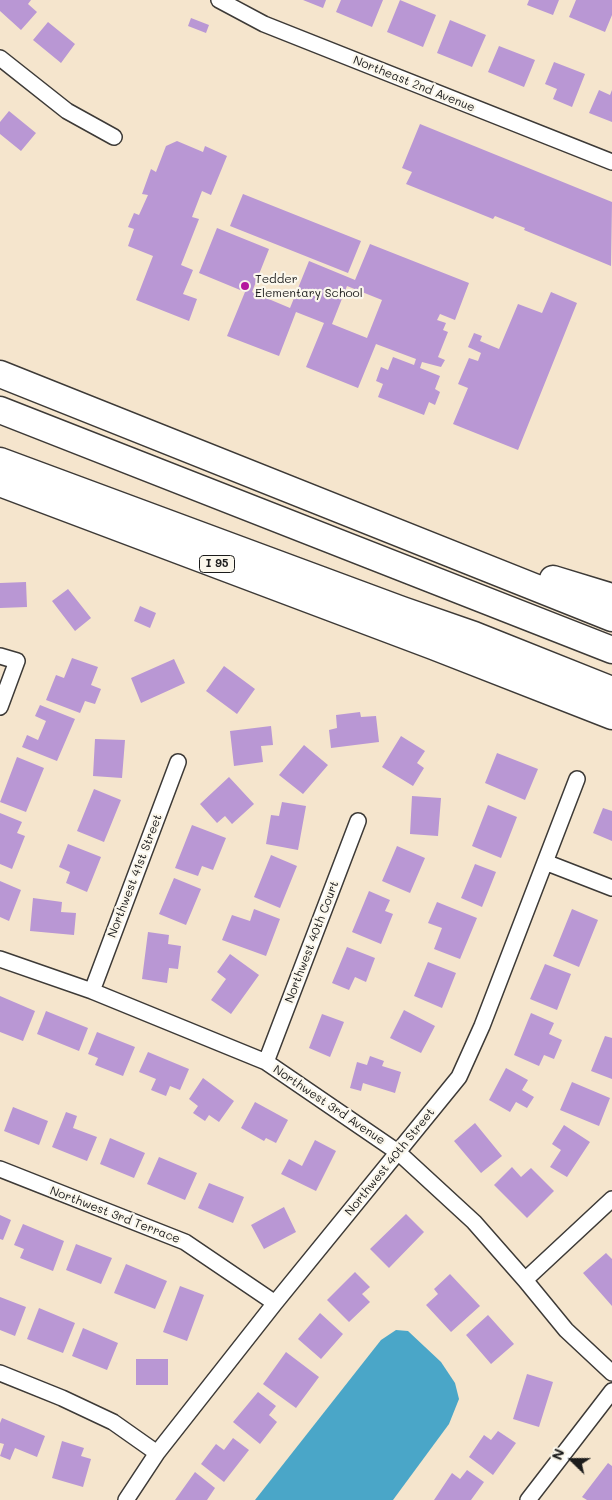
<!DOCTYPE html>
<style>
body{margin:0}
#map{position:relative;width:612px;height:1500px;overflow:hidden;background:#f5e5cd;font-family:Mali,sans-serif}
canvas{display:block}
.north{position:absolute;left:547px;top:1435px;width:50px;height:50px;-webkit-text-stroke:4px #fbf7ec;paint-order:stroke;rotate:292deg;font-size:14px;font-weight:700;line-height:20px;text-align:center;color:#1c1c1c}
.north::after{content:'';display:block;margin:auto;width:18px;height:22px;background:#1c1c1c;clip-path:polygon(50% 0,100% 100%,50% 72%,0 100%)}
</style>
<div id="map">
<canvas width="612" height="1500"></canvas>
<div class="north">N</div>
</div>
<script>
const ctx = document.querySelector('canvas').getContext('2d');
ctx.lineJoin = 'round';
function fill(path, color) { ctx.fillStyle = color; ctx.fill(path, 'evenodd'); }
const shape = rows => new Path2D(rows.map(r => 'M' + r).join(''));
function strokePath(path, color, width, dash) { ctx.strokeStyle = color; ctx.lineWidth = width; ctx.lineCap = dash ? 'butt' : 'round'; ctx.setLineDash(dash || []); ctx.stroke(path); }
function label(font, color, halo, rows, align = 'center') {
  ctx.font = font + ' Mali,sans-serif'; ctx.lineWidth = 4.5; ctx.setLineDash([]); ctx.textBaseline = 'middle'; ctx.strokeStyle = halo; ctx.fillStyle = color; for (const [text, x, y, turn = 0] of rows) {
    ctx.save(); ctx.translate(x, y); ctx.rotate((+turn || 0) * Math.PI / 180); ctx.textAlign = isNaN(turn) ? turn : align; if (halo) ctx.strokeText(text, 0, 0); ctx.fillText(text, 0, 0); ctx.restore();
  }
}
fill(shape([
 [396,1330,408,1331,441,1362,455,1383,459,1399,449,1424,393,1500,255,1500,381,1340]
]), '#4aa6c8');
fill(shape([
 [0,0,31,0,28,4,37,12,21,30,0,11],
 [303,0,326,0,323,8],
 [341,0,383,0,372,27,336,12],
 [400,0,436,15,423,47,387,32],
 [529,0,559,0,553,15,527,5],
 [576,0,612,0,612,15,605,32,569,17],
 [191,18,209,25,206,33,188,26],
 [450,20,486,35,472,67,437,53],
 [48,22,75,44,61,63,33,40],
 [499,46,535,60,524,87,488,72],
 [554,62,585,74,572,107,553,99,557,89,545,84],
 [599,90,610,95,612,90,612,122,589,113],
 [9,111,36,133,21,151,0,134,0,122],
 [420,124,612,202,611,266,524,230,525,228,495,216,493,219,406,184,412,172,402,168],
 [177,141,203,152,205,146,227,156,211,195,202,191,192,217,199,219,181,265,193,270,183,294,197,299,189,321,136,300,153,256,128,246,134,229,128,227,134,213,139,215,148,195,142,194,151,169,156,172,166,146],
 [243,194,361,241,348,273,230,226],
 [217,228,269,249,252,292,290,308,309,261,355,280,370,244,469,283,455,320,440,314,437,320,446,323,443,330,448,332,438,357,445,360,441,367,422,362,420,368,440,376,435,389,440,392,435,405,429,402,424,415,378,397,383,384,376,381,381,367,388,370,393,357,414,365,416,359,376,344,358,388,306,367,324,323,296,312,279,356,227,336,245,292,199,273],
 [347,286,382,300,367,338,332,324],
 [551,292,577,303,518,450,453,424,468,388,458,384,469,358,478,361,481,353,468,347,474,333,482,336,480,341,499,349,518,304,542,313],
 [26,582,27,607,0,608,0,583],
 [68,589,91,618,75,631,52,601],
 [140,606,156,613,150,628,134,621],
 [72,658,98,667,91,685,101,689,95,704,85,701,80,713,46,700,56,675,64,678],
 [174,659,185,683,141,703,131,678],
 [224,666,255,689,237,714,206,691],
 [40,705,75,719,57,761,22,747,27,735,38,740,46,721,35,716],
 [360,712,361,717,376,716,379,742,331,748,329,730,337,728,336,715],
 [271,726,273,745,261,746,263,762,234,766,230,731],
 [401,736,425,751,417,763,424,768,413,786,382,767],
 [95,739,125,740,122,778,93,776],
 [304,745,328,765,303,794,279,775],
 [497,753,538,769,525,800,485,783],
 [17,757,44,768,26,812,0,802],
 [229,777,254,804,232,824,225,816,217,823,200,804],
 [94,789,121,800,104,842,77,831],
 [412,796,441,798,438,836,410,834],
 [282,802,306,806,298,850,266,844,271,815,279,816],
 [488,805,517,817,501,858,472,846],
 [603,808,612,811,612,841,593,833],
 [0,813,22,822,17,833,25,836,12,869,0,864],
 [192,825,226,838,213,870,202,866,198,876,175,868],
 [68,844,101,857,87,892,66,883,70,872,59,867],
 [397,846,425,858,410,893,382,881],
 [271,855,297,866,280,908,254,897],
 [475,864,496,872,482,907,461,898],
 [174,878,201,889,186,925,159,914],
 [0,881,21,890,9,921,0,917],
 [369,891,390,900,385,911,393,914,381,944,352,932],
 [33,898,62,902,61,912,76,913,74,935,30,931],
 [437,902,477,918,460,959,434,949,442,928,428,923],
 [254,909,280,919,266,956,222,940,232,915,250,921],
 [572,909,598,920,579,967,553,956],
 [148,932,169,935,168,944,181,946,178,969,169,968,167,983,142,979],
 [347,947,375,958,366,982,355,977,349,990,332,983],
 [230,954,259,975,231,1014,211,1000,226,979,217,972],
 [428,962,456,973,442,1008,414,996],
 [545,964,571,974,557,1010,530,999],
 [0,996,35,1011,23,1041,0,1032],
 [404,1010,435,1026,421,1053,390,1038],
 [46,1011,88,1028,79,1051,37,1034],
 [531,1013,554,1023,549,1034,562,1040,554,1059,544,1055,539,1066,514,1055],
 [322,1014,344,1022,330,1057,309,1048],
 [97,1032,135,1047,123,1076,95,1065,98,1058,88,1054],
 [605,1036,612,1038,612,1079,591,1071],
 [148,1052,189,1069,180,1090,170,1086,166,1096,151,1090,156,1079,139,1072],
 [370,1056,384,1061,382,1066,401,1072,395,1093,363,1083,361,1091,350,1088,357,1062,367,1065],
 [506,1068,528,1080,522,1090,534,1097,527,1108,516,1102,510,1112,489,1100],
 [203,1078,234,1101,219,1122,209,1115,205,1121,193,1113,198,1106,189,1099],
 [572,1082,610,1098,599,1126,560,1110],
 [255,1102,288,1120,276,1143,266,1138,264,1141,241,1128],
 [13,1107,48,1121,39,1145,4,1131],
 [66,1112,77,1116,73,1128,97,1137,87,1161,52,1147],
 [475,1123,502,1156,481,1173,454,1141],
 [564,1125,590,1142,567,1177,550,1167,561,1150,552,1144],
 [110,1138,145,1153,134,1178,100,1164],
 [315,1140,336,1151,316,1191,281,1174,289,1159,302,1166],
 [159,1157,197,1173,185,1200,147,1184],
 [512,1167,521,1177,531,1168,554,1191,527,1218,494,1185],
 [209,1183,244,1197,233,1223,198,1208],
 [284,1207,296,1232,264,1249,251,1225],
 [406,1214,424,1232,389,1268,370,1249],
 [0,1215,11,1220,3,1240,0,1239],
 [23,1224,64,1241,53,1271,20,1258,24,1249,14,1245],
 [76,1244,112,1258,101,1284,66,1270],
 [606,1253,612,1259,612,1306,583,1273],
 [126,1264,167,1281,155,1309,114,1293],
 [355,1272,370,1287,362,1294,370,1302,349,1322,327,1300],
 [450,1274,480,1306,451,1332,426,1305,438,1294,434,1289],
 [180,1286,204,1295,187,1341,163,1332],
 [0,1297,26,1307,15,1336,0,1330],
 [39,1308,75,1323,63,1353,27,1339],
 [320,1313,343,1334,321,1359,298,1339],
 [488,1315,514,1344,491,1364,466,1335],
 [83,1328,118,1343,107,1370,72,1356],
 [286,1352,319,1377,296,1408,263,1384],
 [136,1359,168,1359,168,1385,136,1385],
 [527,1374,553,1382,539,1427,513,1419],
 [258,1392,276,1406,269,1415,277,1422,260,1444,233,1422],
 [2,1418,45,1436,37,1457,15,1448,10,1460,0,1456,4,1444,0,1443,0,1423],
 [498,1431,516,1443,493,1475,469,1457,484,1435,491,1440],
 [233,1438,249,1450,224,1482,201,1464,216,1444,224,1450],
 [62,1441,84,1448,81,1456,91,1459,83,1487,52,1478],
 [608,1463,612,1466,612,1500,587,1500,582,1497],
 [467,1470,484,1482,471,1500,434,1500,452,1473,460,1479],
 [195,1472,215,1488,207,1500,175,1500]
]), '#b997d4');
const minor = shape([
 [219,0,264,24,612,162],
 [0,58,67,111,114,137],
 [0,656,17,661,0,707],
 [545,862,612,888],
 [0,959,92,991,266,1062,399,1153,474,1222,525,1280,566,1330,612,1373],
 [92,991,178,762],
 [266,1062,358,821],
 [0,1169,185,1242,275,1303],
 [525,1280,612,1199],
 [0,1373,62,1398,113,1422,157,1453],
 [126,1500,157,1453,275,1303,459,1077,482,1026,577,779],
 [528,1500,612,1391]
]);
const motorway = shape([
 [0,374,612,618],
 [0,410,612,650],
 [0,461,402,610,474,635,612,690],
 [0,483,433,646,612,716],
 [553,579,612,597]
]);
strokePath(minor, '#3d3a37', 18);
strokePath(motorway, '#3d3a37', 29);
strokePath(minor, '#fff', 15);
strokePath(motorway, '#fff', 26);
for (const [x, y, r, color] of [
 [245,286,5,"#b5179e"]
]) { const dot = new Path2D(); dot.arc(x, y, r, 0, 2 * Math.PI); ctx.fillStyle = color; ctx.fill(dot); strokePath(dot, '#fbf7ec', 2); }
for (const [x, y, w] of [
 [217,564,35]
]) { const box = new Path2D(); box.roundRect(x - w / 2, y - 8.5, w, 17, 4); ctx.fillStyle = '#fbf7ec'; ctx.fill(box); strokePath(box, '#1c1c1c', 1); }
label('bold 11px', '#1c1c1c', null, [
 ["I 95",217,564]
]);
label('12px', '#1c1c1c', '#fbf7ec', [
 ["Northeast 2nd Avenue",414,84,22],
 ["Northwest 41st Street",135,876,-69],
 ["Northwest 40th Court",312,942,-69],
 ["Northwest 3rd Avenue",329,1105,34],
 ["Northwest 40th Street",390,1162,-51],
 ["Northwest 3rd Terrace",115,1215,21]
]);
label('12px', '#1c1c1c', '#fbf7ec', [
 ["Tedder",255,279],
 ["Elementary School",255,293]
], 'left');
</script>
